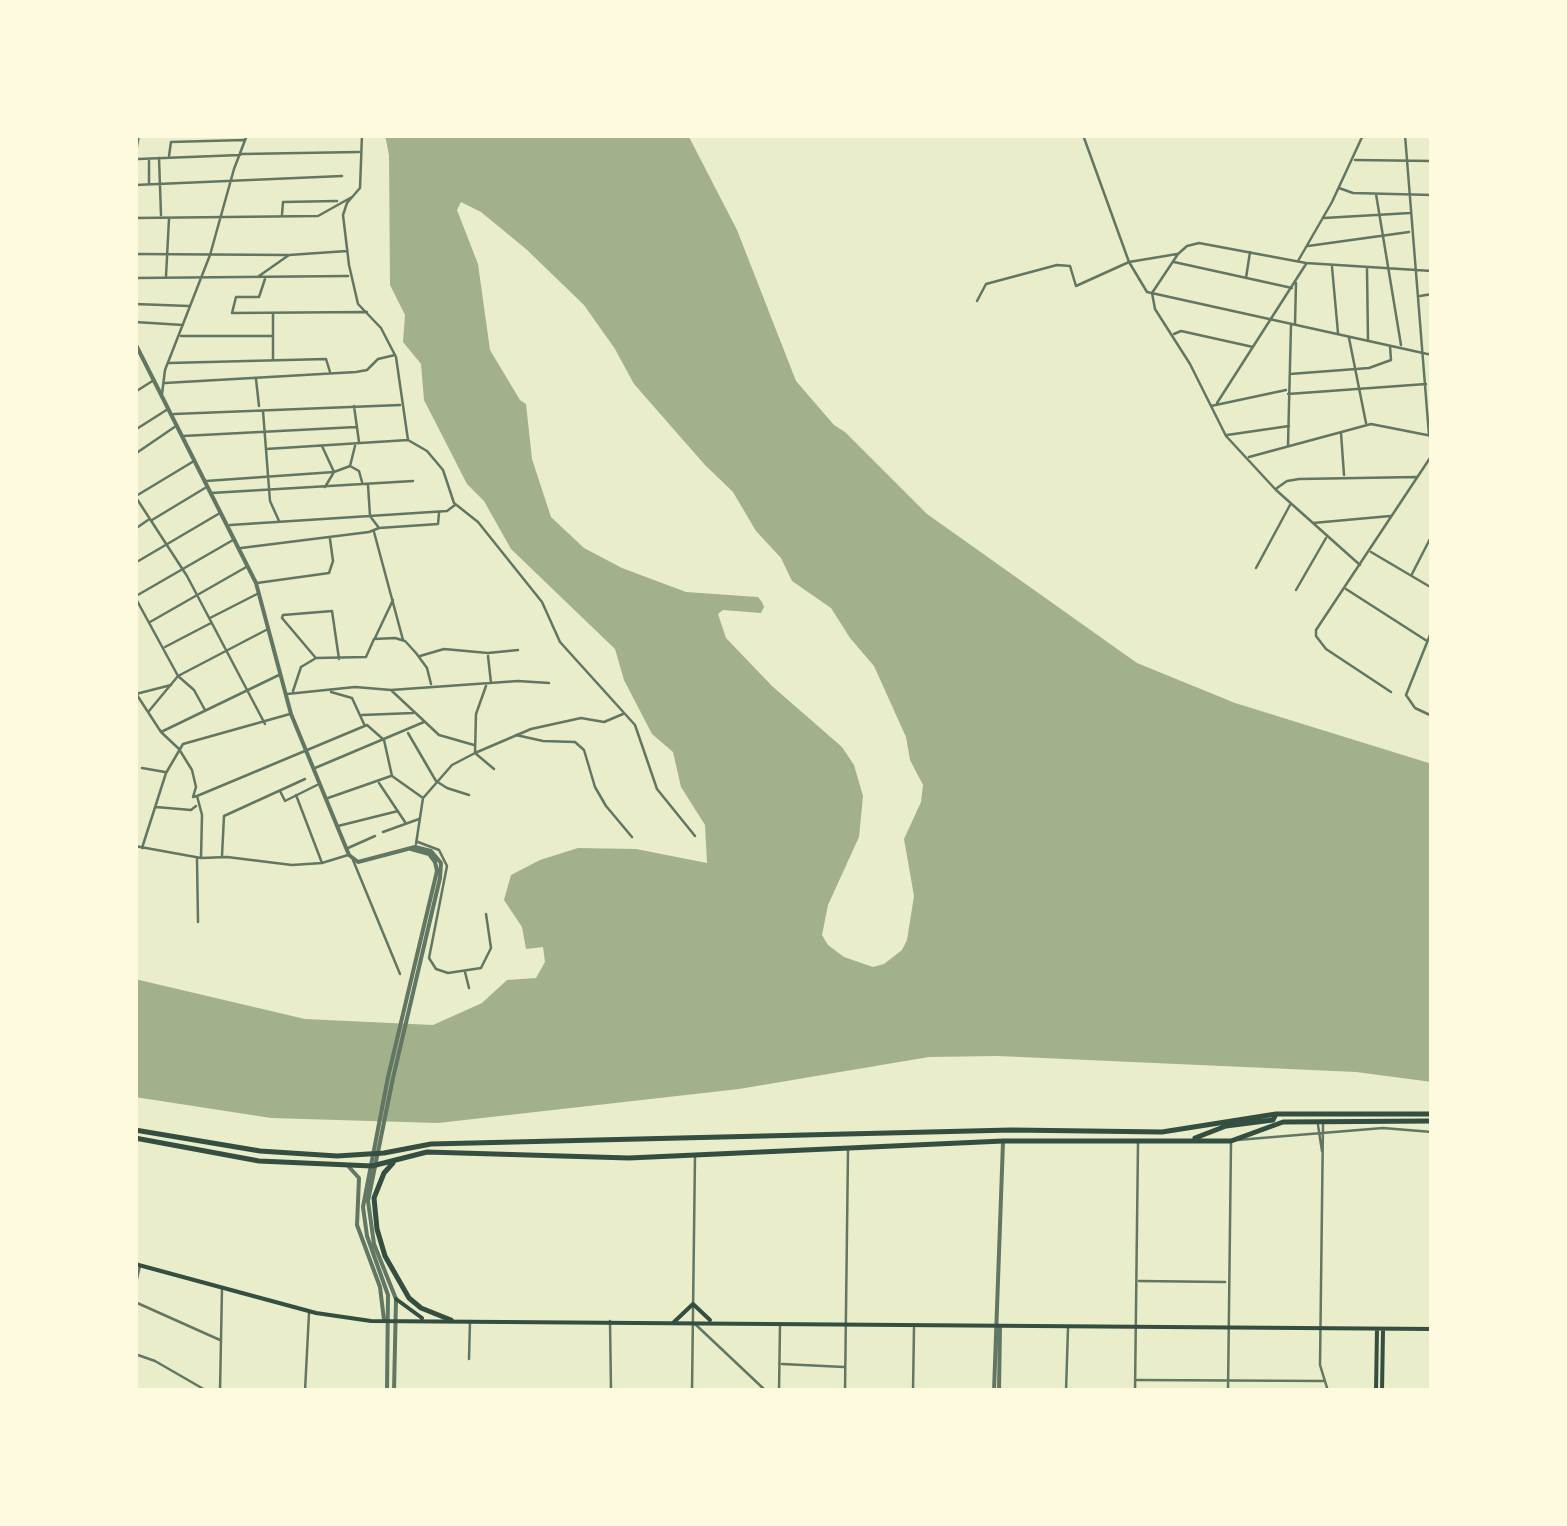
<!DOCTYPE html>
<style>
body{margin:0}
#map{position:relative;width:1567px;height:1526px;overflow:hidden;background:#e9edc9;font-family:"Crimson Pro",serif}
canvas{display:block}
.frame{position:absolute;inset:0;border:138px solid #fefae0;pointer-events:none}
</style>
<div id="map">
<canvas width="1567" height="1526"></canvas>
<div class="frame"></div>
</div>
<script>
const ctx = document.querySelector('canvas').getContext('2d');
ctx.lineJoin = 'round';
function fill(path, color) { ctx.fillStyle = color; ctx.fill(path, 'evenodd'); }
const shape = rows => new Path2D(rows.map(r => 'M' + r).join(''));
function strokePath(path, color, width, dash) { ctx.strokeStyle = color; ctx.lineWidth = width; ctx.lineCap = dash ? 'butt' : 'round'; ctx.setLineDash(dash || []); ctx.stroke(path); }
fill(shape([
 [385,135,688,135,737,230,796,381,834,425,845,432,927,514,1137,663,1235,703,1432,764,1432,1082,1356,1072,998,1056,929,1057,739,1089,438,1123,271,1118,135,1097,135,979,305,1019,433,1025,482,1003,507,980,536,978,545,962,543,947,526,949,522,927,504,900,511,875,540,860,578,848,636,849,707,863,705,825,681,787,673,752,652,734,624,680,615,649,511,549,484,501,467,484,424,400,421,364,403,342,405,315,390,285,389,155],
 [461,202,481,212,526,249,584,305,615,349,634,384,705,465,733,492,756,531,781,558,792,581,831,608,850,638,874,666,906,737,910,760,923,785,921,802,904,839,914,896,907,940,902,950,884,964,873,967,844,957,828,945,822,935,828,905,859,837,863,796,854,765,842,747,772,686,726,638,718,614,723,610,761,613,764,607,762,602,758,597,686,592,622,568,584,548,551,517,532,459,526,404,520,400,490,350,478,264,457,210]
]), '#a3b18a');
strokePath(shape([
 [362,135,360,188,347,203,343,215,349,265,358,304,381,328,396,357,408,440,427,451,443,470,454,503,478,522,542,602,560,642,635,725,657,789,695,836],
 [1083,135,1129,262,1147,292,1432,355],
 [1405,135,1429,435],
 [242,154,359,152],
 [169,156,171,142,244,140],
 [135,157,139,135],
 [159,158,161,215],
 [138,159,240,155],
 [1355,160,1432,161],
 [149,161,149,183],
 [135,167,136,159],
 [135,185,342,176],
 [1339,188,1353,193,1432,195],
 [1376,194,1401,345],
 [282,215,283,202,337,201],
 [135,218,318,216,352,197],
 [1324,218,1410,213],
 [1308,246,1409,232],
 [135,254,289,255,347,251],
 [1298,261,1332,202,1363,135],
 [1174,262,1292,288],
 [1332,267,1338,333],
 [1367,269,1368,340],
 [166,276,169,219],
 [259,276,289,255],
 [135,278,348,276],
 [1246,278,1250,252],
 [265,279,259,297,236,297,232,313,367,312],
 [1420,296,1432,294],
 [977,301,986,284,1057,265,1070,266,1076,286,1129,262,1177,254],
 [135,304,189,306],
 [135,322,183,325],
 [1295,324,1296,283],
 [1174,334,1181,331,1253,347],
 [181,336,272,336],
 [1349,338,1366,423],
 [273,360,273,314],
 [169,363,326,359,330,372],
 [1290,374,1369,368,1391,360,1390,346],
 [256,379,259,406],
 [165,383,356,372,367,370,378,359,395,355],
 [135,392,154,380],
 [162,394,165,370,210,255,234,169,247,135],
 [1288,394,1426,384],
 [1217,403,1306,264],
 [354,406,359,442],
 [1211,406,1286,390],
 [263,411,270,501,279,521],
 [174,414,400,405],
 [135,430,168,409],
 [1341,433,1344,475],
 [1227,435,1289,426],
 [183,436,356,427],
 [1288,445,1291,325],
 [266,449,408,440],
 [135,454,176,426],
 [1249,457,1371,424,1432,436],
 [350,466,359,471,362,482],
 [206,481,334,472,322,446],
 [368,485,370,516,379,528],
 [325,487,334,472,350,466,355,446],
 [1277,488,1287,481,1299,479,1416,477],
 [211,493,413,481],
 [135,496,187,576,265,724],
 [136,496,194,461],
 [152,520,205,488],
 [1313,523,1390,516],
 [230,525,447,511,455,505],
 [135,529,148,520],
 [374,532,403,640],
 [241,548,369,532,379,528,438,524,439,513],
 [1371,552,1432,588],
 [135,563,220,513],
 [1360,565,1276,490,1226,436,1190,364,1155,309,1152,293,1178,254,1187,246,1199,243,1306,263,1432,271],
 [1256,568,1290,505],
 [1412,574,1432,535],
 [257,583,329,573,333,561,330,539],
 [1346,589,1427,641],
 [1296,590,1326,538],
 [136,596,233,540],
 [135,597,178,676,194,690,205,710],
 [210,618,257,594],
 [150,622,248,566],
 [1432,630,1406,695,1415,708,1432,716],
 [375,638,393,600],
 [165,647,211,623],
 [420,656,444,649,488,653,518,650],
 [488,656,491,683],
 [315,657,282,618,283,615,332,611,339,659],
 [293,691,301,667,316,658,366,657,374,639,395,638,405,641,416,653,427,668,431,684],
 [392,691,439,735,474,745],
 [135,692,161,732,179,749,192,770,196,787,193,797,197,796,202,815,201,858],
 [331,692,352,698,364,724],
 [1391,692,1326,649,1316,636,1316,630,1432,455],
 [136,694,171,685],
 [287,694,355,687,391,690,518,681,549,683],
 [149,711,178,676,268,629],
 [362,715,413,713],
 [161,732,279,675],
 [408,733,436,781,447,788,469,795],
 [516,735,543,741,575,742,584,750,595,787,606,806,632,837],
 [142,768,165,772],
 [315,768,424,722],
 [494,769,475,753,531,729,581,718,604,722,623,714],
 [379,783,405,822],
 [280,791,285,801,317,785],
 [296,795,322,863],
 [197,796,367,725,384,740,392,776,423,798,416,844],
 [424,797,452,765,475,753,476,714,486,686],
 [328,798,391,776],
 [156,807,191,810,196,806],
 [338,826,398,811],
 [383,832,419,819],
 [418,842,439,850,447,866,429,958,436,969,448,973,481,968,491,948,486,914],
 [135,846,201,858,227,857,292,865,322,863,348,855],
 [142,848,166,773,183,744,290,714],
 [348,848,375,836],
 [222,856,224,816,305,779],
 [197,859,198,922],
 [353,860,400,974],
 [465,972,469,988],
 [1318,1125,1322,1151],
 [1323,1125,1320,1365,1328,1391],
 [1237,1140,1383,1128,1432,1132],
 [1139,1281,1225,1282],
 [135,1287,140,1266],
 [135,1302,220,1340],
 [610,1321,611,1391],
 [694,1323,766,1391],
 [135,1354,155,1361,207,1391],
 [469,1359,470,1321],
 [782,1364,844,1367],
 [1137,1380,1323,1381],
 [220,1391,222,1288],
 [305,1391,309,1313],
 [692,1391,695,1155],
 [779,1391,780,1325],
 [845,1391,848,1150],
 [913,1391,914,1328],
 [1066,1391,1068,1328],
 [1135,1391,1138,1143],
 [1228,1391,1231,1143]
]), '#617663', 2.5);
strokePath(shape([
 [135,343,256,583,291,714,349,855,358,862,415,847,431,851,441,863,440,878,393,1078,368,1201,374,1244,396,1299,394,1391],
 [349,1167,359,1178,357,1225,380,1287,384,1320],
 [387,1391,388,1295,367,1236,363,1207,388,1077,437,871,435,862,429,854,411,849],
 [994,1391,1003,1142],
 [999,1391,1000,1327]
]), '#617663', 4);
strokePath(shape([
 [135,1264,316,1313,371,1321,1432,1329],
 [396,1299,422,1318],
 [674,1322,693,1304,710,1320],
 [1376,1391,1377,1329],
 [1382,1391,1383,1331]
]), '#344e41', 4);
strokePath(shape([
 [135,1130,260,1151,337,1156,384,1153,431,1144,1012,1130,1162,1132,1276,1114,1432,1114],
 [135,1138,259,1161,372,1166,427,1152,629,1158,1003,1141,1231,1141,1283,1122,1432,1121],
 [1195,1138,1226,1126,1273,1120,1276,1114],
 [393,1163,384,1173,374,1198,377,1229,385,1256,409,1298,421,1308,451,1320]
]), '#344e41', 5);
</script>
